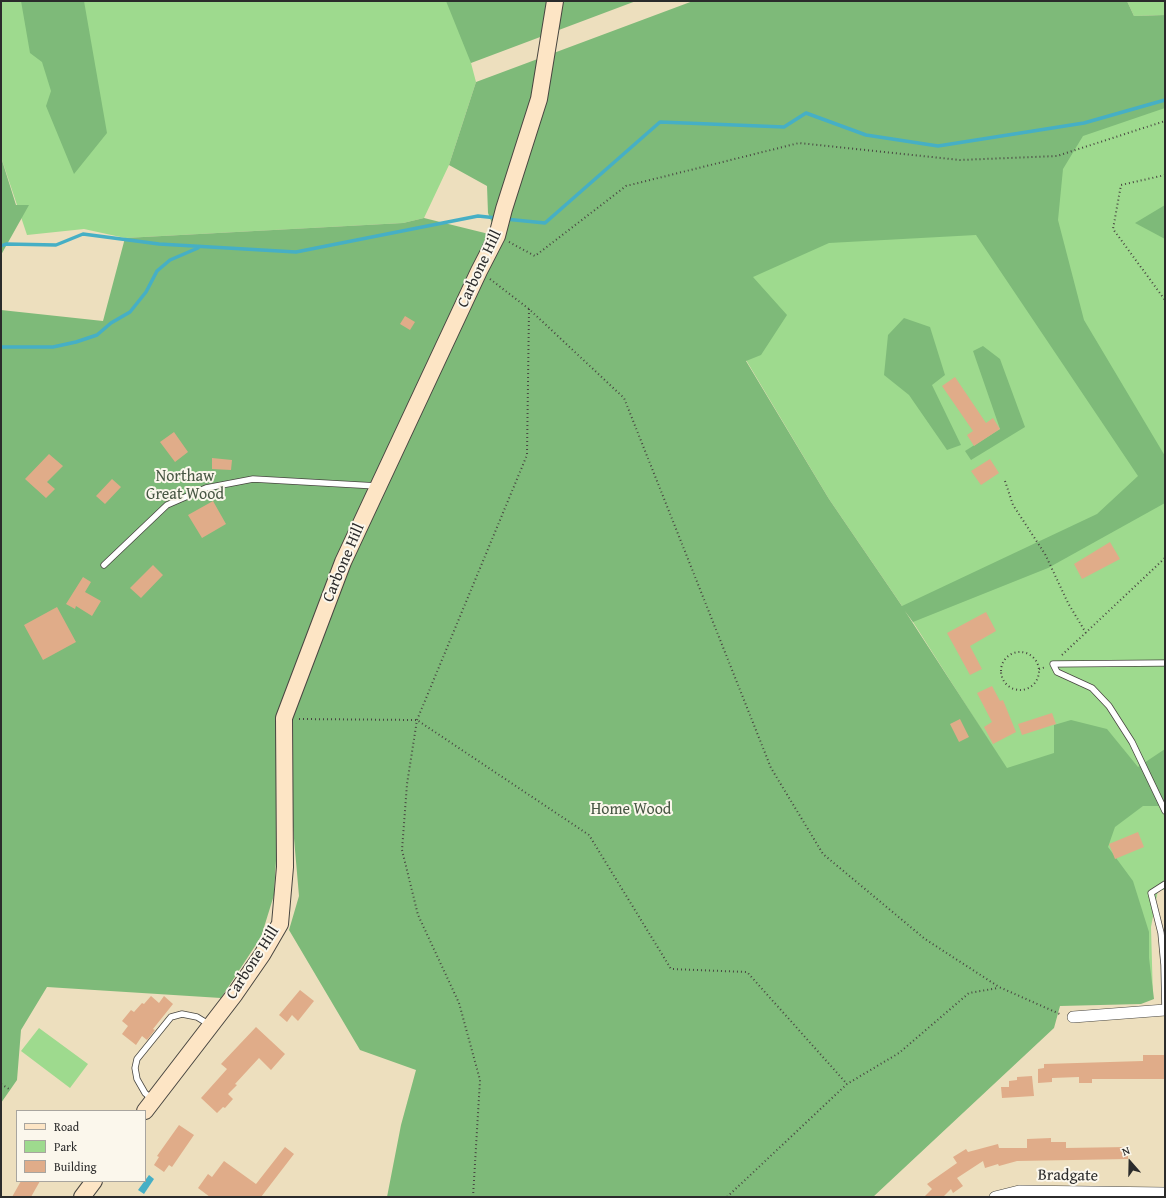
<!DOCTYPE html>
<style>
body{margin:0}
#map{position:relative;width:1166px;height:1198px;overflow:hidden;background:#eddfbe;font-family:"Gentium Book Plus",serif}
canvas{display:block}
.frame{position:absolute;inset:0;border:2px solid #2b2b2b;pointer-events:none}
.legend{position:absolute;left:16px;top:1110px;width:130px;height:72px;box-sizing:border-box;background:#fbf7ec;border:1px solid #a8a59f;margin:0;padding:5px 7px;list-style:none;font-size:12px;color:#2b2b2b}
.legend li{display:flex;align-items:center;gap:8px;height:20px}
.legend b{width:20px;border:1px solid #a8a59f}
.north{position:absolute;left:1110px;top:1142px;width:40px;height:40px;-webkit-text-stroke:3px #fbf7ec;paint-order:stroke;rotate:340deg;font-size:11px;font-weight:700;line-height:16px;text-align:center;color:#2b2b2b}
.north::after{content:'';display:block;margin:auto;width:14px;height:18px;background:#2b2b2b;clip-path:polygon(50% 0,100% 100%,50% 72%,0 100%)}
</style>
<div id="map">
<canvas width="1166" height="1198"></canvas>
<div class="frame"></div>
<ul class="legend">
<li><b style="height:5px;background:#fde5c5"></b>Road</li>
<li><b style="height:11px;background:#9eda8e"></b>Park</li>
<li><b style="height:11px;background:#e0ac89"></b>Building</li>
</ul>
<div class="north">N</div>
</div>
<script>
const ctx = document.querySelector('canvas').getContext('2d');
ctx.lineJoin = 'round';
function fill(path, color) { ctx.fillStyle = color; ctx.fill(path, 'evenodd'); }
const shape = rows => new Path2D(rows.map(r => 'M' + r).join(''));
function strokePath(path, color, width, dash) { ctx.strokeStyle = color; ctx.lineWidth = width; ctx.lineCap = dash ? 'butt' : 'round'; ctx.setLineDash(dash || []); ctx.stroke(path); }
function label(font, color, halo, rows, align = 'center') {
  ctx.font = font + ' "Gentium Book Plus",serif'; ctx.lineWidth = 4; ctx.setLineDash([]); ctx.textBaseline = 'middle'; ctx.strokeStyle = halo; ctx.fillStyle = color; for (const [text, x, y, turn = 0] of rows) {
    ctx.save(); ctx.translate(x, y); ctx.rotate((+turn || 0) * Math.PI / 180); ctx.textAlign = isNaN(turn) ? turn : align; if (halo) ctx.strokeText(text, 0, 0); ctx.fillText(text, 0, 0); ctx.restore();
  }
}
fill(shape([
 [1,1,477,1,471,63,476,82,449,165,424,218,403,223,125,238,84,229,27,235,1,157],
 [1127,1,1165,1,1165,15,1134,16],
 [1165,84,1165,890,1158,890,1151,927,1153,999,913,622,829,499,746,360,653,199],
 [39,1028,88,1064,70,1088,21,1051]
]), '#9eda8e');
fill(shape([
 [21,1,84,1,107,133,74,174,46,106,51,91,42,62,30,53],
 [446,1,636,1,471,63],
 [693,1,1127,1,1134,16,1165,15,1165,108,1083,136,1063,169,1058,220,1084,320,1165,456,1165,503,1048,568,913,622,905,611,1007,768,1054,753,1054,725,1071,720,1107,729,1138,767,1165,749,1165,806,1143,806,1115,827,1108,847,1133,881,1149,932,1149,958,1154,999,1141,1004,1060,1006,1054,1028,873,1197,387,1197,401,1125,416,1070,360,1050,289,930,299,896,284,723,274,895,261,937,221,998,47,987,21,1030,17,1080,1,1103,1,310,103,321,125,238,403,223,424,218,497,236,488,213,487,186,449,165,476,82],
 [976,235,1138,476,1097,514,902,606,829,499,746,361,761,355,787,315,753,277,829,243],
 [1,157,16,205,29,205,1,255],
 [1165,205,1165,239,1135,223],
 [904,318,930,327,945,375,932,385,961,445,947,450,909,395,884,375,888,335],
 [983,346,1000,359,1025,427,971,460,965,451,1000,429,973,351]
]), '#7eba79');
fill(shape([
 [149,1175,154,1179,144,1194,138,1190]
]), '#46afc5');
strokePath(shape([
 [505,219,545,223,660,122,784,127,806,113,866,135,938,146,1084,123,1165,100],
 [1,246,6,244,56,245,83,234,159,244,296,252,478,216,497,218],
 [1,347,53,347,76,342,97,335,111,323,130,312,146,292,157,271,170,260,198,248]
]), '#46afc5', 3.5);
fill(shape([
 [405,316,415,322,410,330,400,324],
 [955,377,986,423,993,418,1000,429,974,446,967,435,973,431,942,386],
 [174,432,188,452,175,462,160,442],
 [49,454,63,466,47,482,55,489,46,498,25,479],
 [212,458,232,460,231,470,212,469],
 [990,459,999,473,981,485,971,471],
 [112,479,121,487,105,504,96,496],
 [213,501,226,524,202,538,188,515],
 [1110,542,1120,559,1082,579,1074,564],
 [153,565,163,575,141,598,130,588],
 [83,577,91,582,85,592,101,601,92,616,76,606,75,609,66,604],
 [57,607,76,642,43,660,24,625],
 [986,612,996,631,970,646,982,669,970,675,947,633],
 [992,686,1000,701,1003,700,1016,732,993,744,984,727,992,722,977,693],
 [1052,713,1056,724,1022,735,1018,724],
 [960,719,969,737,959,742,950,724],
 [1138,832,1144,847,1115,859,1109,844],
 [300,990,314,1001,298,1021,292,1015,287,1022,279,1015],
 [151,996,159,1003,164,996,173,1004,153,1029,155,1030,147,1040,142,1036,136,1045,122,1034,128,1026,122,1021,131,1010,134,1012,142,1003,144,1004],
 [256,1027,285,1054,271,1070,259,1058,235,1084,237,1085,228,1094,233,1099,225,1108,223,1107,217,1113,201,1098,227,1069,221,1064],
 [1143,1055,1165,1055,1165,1079,1092,1079,1092,1083,1079,1083,1079,1077,1052,1078,1052,1082,1038,1083,1038,1069,1044,1068,1044,1064,1143,1061],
 [1032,1076,1034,1096,1002,1098,1001,1087,1009,1087,1009,1081,1017,1080,1017,1077],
 [179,1125,194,1135,172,1167,169,1165,164,1172,154,1165,159,1157,157,1156],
 [1051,1138,1051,1142,1066,1142,1066,1148,1128,1147,1128,1159,1017,1161,999,1166,998,1164,985,1168,983,1161,957,1178,963,1186,953,1193,951,1189,943,1197,924,1197,932,1189,927,1184,957,1163,953,1157,966,1149,968,1152,998,1144,999,1148,1027,1148,1027,1139],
 [285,1147,294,1154,261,1197,210,1197,198,1188,208,1174,212,1177,224,1161,256,1184],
 [21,1181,40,1181,31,1197,12,1197]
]), '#e0ac89');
const lane = shape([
 [104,565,167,505,206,488,253,479,377,486],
 [1165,663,1053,664,1057,672,1092,688,1109,706,1132,742,1165,811],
 [1165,1010,1164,965,1161,933,1151,893,1165,884],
 [153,1100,145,1093,137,1079,135,1068,137,1059,171,1017,182,1014,197,1017,210,1025]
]);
const street = shape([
 [1073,1017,1165,1010],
 [995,1197,1019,1191,1165,1193]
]);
const secondary = shape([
 [145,1111,235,994,262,955,280,924,285,867,284,718,343,562,479,271,497,236,504,209,539,99,555,1],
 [82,1197,94,1181]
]);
strokePath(lane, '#484641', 7);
strokePath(street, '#484641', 12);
strokePath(secondary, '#484641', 18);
strokePath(shape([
 [1165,175,1121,185,1113,229,1165,300],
 [509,242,535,256,626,186,799,143,960,160,1057,156,1165,121],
 [490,279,529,309,624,398,771,768,823,854,925,939,999,987,1062,1015],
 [1005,481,1013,505,1045,554,1068,603,1086,633],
 '1001 671a19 19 0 1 1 38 0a19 19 0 1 1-38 0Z',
 [1062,655,1165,558],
 [1039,669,1046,667],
 [299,719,417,720,589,835,671,969,747,972,847,1084],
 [1,1084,9,1089],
 [473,1197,480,1080,459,1003,418,915,402,850,407,784,417,720,527,455,529,309],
 [727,1197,847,1084,899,1053,969,993,998,988]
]), '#484641', 2, [1, 3]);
strokePath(lane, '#fff', 5.5);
strokePath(street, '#fff', 11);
strokePath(secondary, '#fde5c5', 16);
label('16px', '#2b2b2b', '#fbf7ec', [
 ["Carbone Hill",480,269,-65],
 ["Carbone Hill",344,563,-67],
 ["Carbone Hill",253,963,-57],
 ["Bradgate",1068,1176,1]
]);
label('16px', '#485744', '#fbf7ec', [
 ["Northaw",185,477],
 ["Great Wood",185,495],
 ["Home Wood",631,810]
]);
</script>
